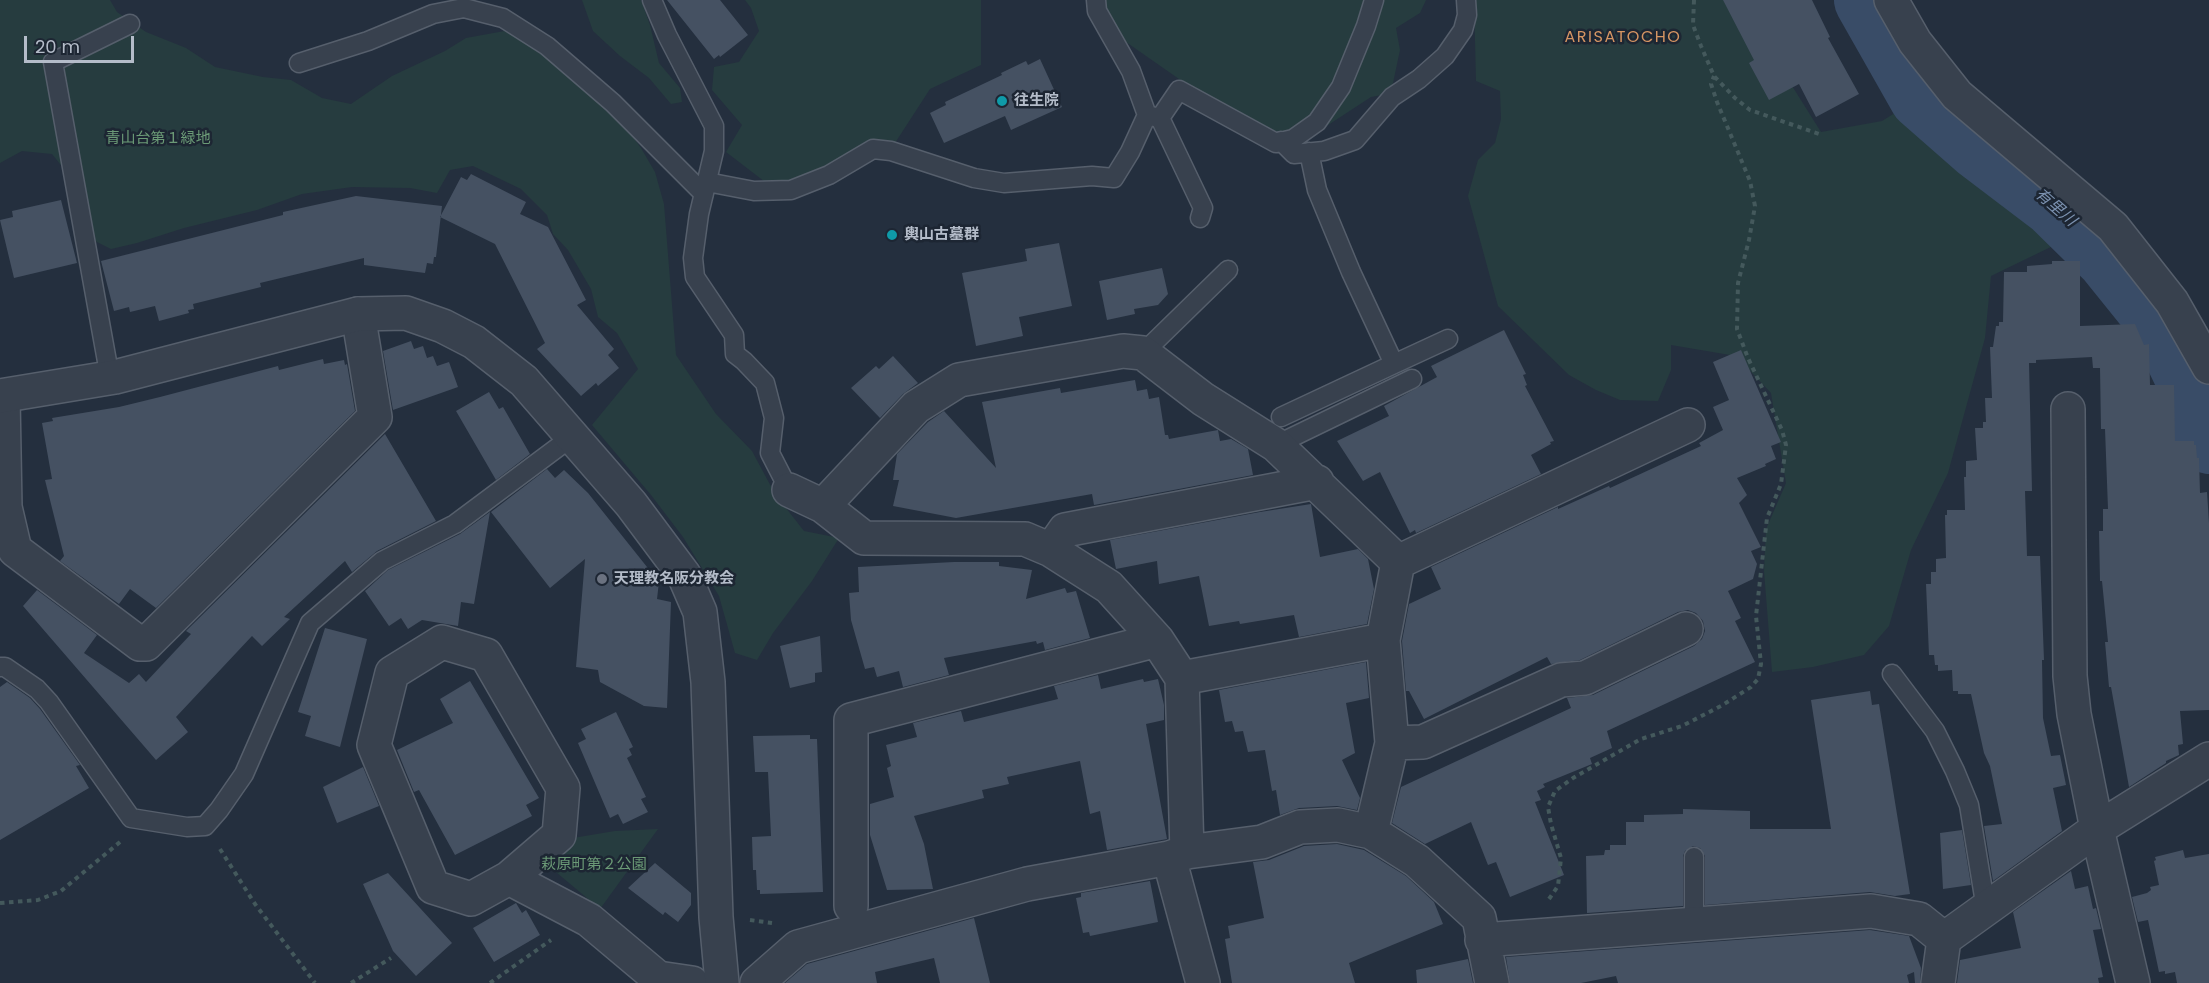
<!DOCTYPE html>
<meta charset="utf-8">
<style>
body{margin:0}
#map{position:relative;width:2209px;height:983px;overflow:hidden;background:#242f3e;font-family:Poppins,sans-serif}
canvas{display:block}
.scale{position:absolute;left:24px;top:36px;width:110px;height:27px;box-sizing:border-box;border:3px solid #b4bcc9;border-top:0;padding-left:8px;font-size:18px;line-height:21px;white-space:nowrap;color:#b4bcc9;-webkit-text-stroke:4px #1d2633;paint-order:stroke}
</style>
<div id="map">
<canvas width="2209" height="983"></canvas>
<div class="scale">20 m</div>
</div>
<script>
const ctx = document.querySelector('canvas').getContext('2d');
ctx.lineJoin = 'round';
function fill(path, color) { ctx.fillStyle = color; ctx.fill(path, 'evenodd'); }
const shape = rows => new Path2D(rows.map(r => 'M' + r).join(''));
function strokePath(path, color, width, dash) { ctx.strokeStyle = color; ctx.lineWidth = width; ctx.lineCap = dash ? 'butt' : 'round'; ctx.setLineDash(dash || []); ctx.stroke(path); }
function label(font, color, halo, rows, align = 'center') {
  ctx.font = font + ' Poppins,"Noto Sans JP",sans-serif'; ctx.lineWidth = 5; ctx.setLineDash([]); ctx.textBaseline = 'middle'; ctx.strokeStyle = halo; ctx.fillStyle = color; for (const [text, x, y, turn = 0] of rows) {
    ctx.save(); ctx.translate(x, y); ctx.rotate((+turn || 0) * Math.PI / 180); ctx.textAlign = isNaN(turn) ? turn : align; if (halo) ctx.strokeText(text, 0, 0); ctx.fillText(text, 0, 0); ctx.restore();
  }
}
fill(shape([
 [0,0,110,0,117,12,146,32,186,48,215,67,263,77,291,80,322,98,351,104,392,76,445,51,466,38,510,30,537,48,618,117,641,148,655,172,664,204,676,355,716,414,752,451,775,494,804,531,839,538,812,581,773,633,757,660,735,653,719,596,683,537,651,495,592,425,638,369,617,333,598,317,591,289,568,250,553,234,547,215,521,189,473,166,450,170,437,193,410,188,352,187,302,194,257,210,184,228,137,243,111,249,95,241,85,195,52,154,22,151,0,163],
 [582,0,641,0,650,25,659,63,680,88,682,102,671,104,649,78,620,56,593,31],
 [745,0,981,0,981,65,930,89,895,143,811,179,769,185,726,152,742,125,712,90,714,67,739,62,759,31,751,8],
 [1103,0,1426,0,1420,13,1396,28,1400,50,1393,83,1387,94,1371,97,1319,131,1291,135,1266,130,1189,86,1116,35],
 [1474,0,1738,0,1821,132,1882,121,1911,103,1950,146,2062,230,2057,244,1991,276,1985,338,1948,473,1911,550,1889,626,1864,655,1813,667,1772,672,1764,571,1766,529,1786,483,1771,393,1736,356,1671,345,1671,370,1658,401,1620,400,1596,390,1569,375,1498,306,1468,196,1478,160,1495,143,1501,119,1500,91,1476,81],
 [658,829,600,909,550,867,567,839,615,831]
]), '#263c3f');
strokePath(shape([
 [1867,0,1922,97,1979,147,2054,204,2109,258,2163,325,2195,392,2209,441]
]), '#394c67', 66);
fill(shape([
 [667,0,720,0,748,35,720,57,719,55,714,59],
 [1723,0,1812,0,1830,37,1828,38,1859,94,1816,117,1799,84,1769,100,1749,63,1754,60],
 [1040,59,1062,107,1011,130,1005,116,944,143,930,113,946,105,945,102,1002,75,1001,73,1026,61,1028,65],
 [471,174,526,202,520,214,548,227,586,300,577,305,614,349,608,355,619,368,598,386,596,383,581,396,537,349,545,343,495,244,440,217,461,177,467,180],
 [356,196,442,206,436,257,434,257,433,264,427,263,425,273,364,265,364,258,260,283,261,287,193,304,194,309,188,310,189,313,159,321,155,306,130,312,129,307,114,311,101,261,283,215,283,212],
 [61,200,77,263,14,278,0,220,13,217,12,211],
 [1059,243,1072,306,1019,317,1023,336,976,346,962,273,1027,261,1025,249],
 [2052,261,2080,261,2080,326,2135,324,2144,345,2149,344,2150,385,2174,385,2175,441,2194,441,2194,445,2196,445,2197,458,2199,458,2200,493,2207,492,2209,523,2209,710,2180,711,2183,744,2178,745,2179,755,2166,761,2166,763,2129,787,2111,687,2109,687,2105,642,2108,642,2102,581,2100,581,2099,531,2103,531,2103,509,2108,509,2105,429,2101,429,2100,368,2093,368,2092,357,2036,360,2036,363,2029,363,2032,491,2025,491,2027,556,2040,556,2044,660,2042,660,2043,718,2051,756,2060,755,2066,785,2053,788,2062,831,1993,881,1984,826,2002,824,1990,766,1984,753,1971,694,1958,694,1958,691,1953,691,1952,670,1938,671,1938,665,1935,665,1934,655,1929,655,1926,584,1931,584,1931,572,1936,572,1936,559,1946,558,1945,515,1947,515,1947,510,1965,510,1964,477,1966,477,1966,461,1977,460,1975,428,1983,428,1983,422,1986,422,1985,398,1992,398,1990,347,1993,347,1996,326,1999,326,1999,322,2003,322,2004,272,2027,272,2027,266,2052,264],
 [1162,268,1168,294,1158,305,1134,309,1135,314,1107,320,1099,281],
 [1504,330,1526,374,1523,375,1527,385,1525,386,1554,441,1550,442,1551,444,1531,455,1541,474,1416,533,1415,530,1410,533,1380,472,1363,481,1337,441,1389,416,1384,406,1437,377,1431,366],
 [411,341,414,349,423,346,427,358,433,356,437,366,449,362,458,387,393,410,383,351],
 [1741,350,1781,442,1771,446,1776,459,1765,464,1766,466,1737,478,1747,495,1739,503,1761,547,1751,551,1757,564,1753,579,1728,591,1741,618,1735,621,1755,662,1607,731,1612,748,1590,758,1592,764,1543,784,1545,787,1537,791,1541,800,1535,802,1564,875,1510,897,1496,862,1488,865,1471,822,1425,844,1392,823,1401,787,1571,708,1567,698,1593,695,1694,646,1702,639,1705,631,1703,621,1696,613,1688,610,1678,612,1580,660,1551,664,1547,657,1424,719,1409,691,1406,691,1402,641,1409,604,1441,589,1431,567,1558,507,1558,509,1609,486,1610,488,1701,446,1699,443,1723,430,1713,407,1729,400,1713,362],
 [893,356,918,383,903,394,880,418,851,388,876,366,879,369],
 [323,359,324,364,344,360,345,365,347,364,355,411,156,608,130,589,119,604,60,561,64,556,45,480,52,479,42,423,53,421,52,418,119,407,160,397,278,366,279,370],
 [1135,380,1137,391,1147,389,1149,399,1159,397,1165,435,1168,435,1169,439,1218,430,1220,441,1231,439,1248,449,1253,475,1094,505,1092,494,956,518,893,506,899,480,893,480,897,454,928,422,944,411,996,468,982,402,1060,388,1061,393],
 [489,392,499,409,503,407,530,454,496,480,456,411],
 [385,434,436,521,377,551,352,572,345,561,284,617,290,619,262,646,252,636,176,717,188,732,156,760,23,606,37,590,97,635,84,653,129,683,139,674,146,682,191,634,186,631],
 [547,469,555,478,564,470,588,493,659,582,657,599,671,602,667,708,644,706,600,682,598,670,576,667,585,559,550,588,491,512],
 [1311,504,1320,557,1358,549,1368,559,1374,589,1367,624,1299,637,1294,615,1240,624,1239,621,1209,626,1199,576,1159,584,1157,561,1116,569,1110,540,1260,512],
 [490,512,474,604,461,602,458,626,422,620,408,629,401,618,389,626,365,591,388,570,460,534],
 [954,562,999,562,999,566,1032,570,1026,599,1065,588,1067,593,1076,591,1090,638,1045,650,1043,642,1037,644,1036,641,944,658,949,675,903,687,899,671,877,677,874,667,865,669,851,620,849,593,859,592,858,567],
 [325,628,367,639,340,747,305,736,311,716,298,712],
 [820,636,822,672,815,673,815,682,790,688,780,646],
 [1366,662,1369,698,1346,703,1355,753,1342,760,1360,798,1357,810,1337,806,1299,808,1280,815,1276,790,1272,791,1265,750,1248,752,1243,731,1235,732,1232,721,1225,722,1219,690],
 [1098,675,1101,689,1143,679,1144,682,1158,679,1164,705,1164,720,1146,724,1167,839,1107,850,1100,811,1090,814,1080,761,1007,777,1009,784,982,790,984,798,914,816,924,844,933,889,887,890,870,835,870,804,894,797,887,768,891,766,886,745,917,737,913,723,961,711,964,722,1058,699,1054,686],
 [470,681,539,798,526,805,532,816,455,855,419,790,414,792,397,750,453,723,440,699],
 [7,682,30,698,40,709,80,765,76,766,89,788,0,840,0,687],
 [1870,691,1872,705,1879,704,1910,894,1895,896,1870,892,1705,905,1705,856,1700,848,1693,846,1685,851,1683,856,1683,906,1587,913,1586,856,1604,855,1605,850,1610,850,1610,845,1626,845,1626,822,1644,822,1644,815,1683,814,1683,809,1750,811,1750,829,1831,829,1811,700],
 [616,712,633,747,629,749,632,755,627,758,646,797,641,799,648,812,623,824,618,814,610,818,578,743,586,739,581,729],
 [810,735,810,739,817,739,823,892,760,894,760,890,757,890,756,870,753,870,752,837,771,836,768,772,755,772,753,736],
 [363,767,379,806,337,823,323,787],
 [1962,830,1971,885,1943,889,1940,833],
 [1337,844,1364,850,1406,876,1434,902,1443,924,1349,963,1355,983,1232,983,1225,939,1230,938,1228,926,1264,918,1253,862,1269,860,1304,846],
 [2183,850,2185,858,2209,854,2209,983,2177,983,2175,972,2165,974,2165,971,2159,972,2148,920,2138,922,2132,897,2147,893,2151,890,2150,887,2159,885,2154,861,2156,860,2155,857],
 [655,863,691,893,691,905,678,922,665,912,663,915,628,888],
 [2071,871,2075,889,2088,886,2093,909,2096,908,2101,929,2093,930,2103,977,2098,978,2099,983,1957,983,1960,960,2021,948,2013,912],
 [388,873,452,943,416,976,393,951,363,884],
 [1150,881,1158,922,1090,936,1089,932,1083,933,1076,898,1081,897,1081,893],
 [516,903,522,913,526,910,540,935,494,962,473,928],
 [974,918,990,983,940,983,934,958,875,972,877,983,785,983,807,964],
 [1870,930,1909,936,1921,968,1920,983,1915,983,1914,972,1907,975,1909,983,1618,983,1616,976,1581,983,1510,983,1506,957],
 [1468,959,1473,983,1417,983,1416,970]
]), '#455162');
const service = shape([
 [652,0,667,35,714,126,714,151,699,214,693,258,695,277,734,335,735,354,744,361,765,383,774,418,770,453,789,490],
 [1096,0,1097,11,1131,71,1147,115,1159,118],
 [299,63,368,41,433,14,464,8,503,18,547,46,613,103,704,194],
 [1281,141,1294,154,1324,151,1355,140,1392,97,1419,79,1445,56,1463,30,1467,15,1466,0],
 [1309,152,1317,190,1351,272,1394,364,1448,339],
 [707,182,754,191,791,190,829,175,873,149,891,151,974,178,1004,183,1092,176,1114,178,1130,152,1147,115],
 [1200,218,1203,208,1160,118,1179,90,1276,143,1293,139,1317,122,1341,87,1366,26,1374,0],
 [1143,353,1228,270],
 [110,378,53,62,130,24],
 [1281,417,1394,364],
 [1276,445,1412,379],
 [0,667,5,667,37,689,49,702,131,818,187,827,205,826,219,810,244,774,310,623,382,561,455,524,573,436],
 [1892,674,1935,731,1955,771,1969,805,1986,909],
 [1694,925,1694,857]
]);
const minor = shape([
 [1891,0,1915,42,1957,95,2113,227,2172,302,2209,367],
 [3,397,5,507,15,550,140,644,146,644,375,417,358,314],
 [2068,409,2070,676,2074,714,2097,829,2133,983],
 [789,490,823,506,864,538,1025,539,1051,550,1109,587,1157,640,1182,678,1187,852],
 [823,506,916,407,959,380,1123,351,1143,353,1203,399,1276,445,1398,562,1383,640,1392,743,1371,832],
 [1051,550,1065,530,1317,482],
 [1398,562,1688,425],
 [442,642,486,655,563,788,559,835,509,878,471,899,433,887,374,745,392,673,442,642],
 [1182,678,1383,640],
 [1392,743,1423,742,1561,680,1585,678,1686,629],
 [1169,858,1203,983],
 [509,878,589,920,658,978,692,983],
 [851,906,851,720,1157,640],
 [1482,940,1871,911,1919,919,1944,939],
 [757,983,798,947,1027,884,1169,858,1187,852,1262,842,1300,827,1338,825,1371,832,1417,861,1479,918,1492,983],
 [1938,983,1944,939,2097,829,2209,759]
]);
const tertiary = shape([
 [0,396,115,377,358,314,406,313,443,326,474,342,524,381,631,504,684,575,700,612,708,682,716,917,722,983]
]);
strokePath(service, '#565f6c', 21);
strokePath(minor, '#565f6c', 36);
strokePath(tertiary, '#565f6c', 36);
strokePath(shape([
 [1694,0,1693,25,1701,46,1714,76,1735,98,1750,110,1822,135],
 [220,849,255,904,315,983],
 [1549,899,1558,886,1561,858,1551,824,1548,807,1555,791,1573,778,1641,739,1682,726,1721,706,1751,687,1758,679,1761,664,1756,616,1767,518,1781,484,1786,445,1782,430,1748,358,1737,329,1738,283,1749,240,1755,206,1750,181,1717,102,1711,84,1714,76],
 [0,903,38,900,61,891,120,842],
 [750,920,772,923],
 [351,983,391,958],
 [490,983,551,940]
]), '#44595c', 4, [4.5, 4.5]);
strokePath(service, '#38414e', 18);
strokePath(minor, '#38414e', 33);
strokePath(tertiary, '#38414e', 33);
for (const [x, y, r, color] of [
 [1002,101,6,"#0f9aa8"],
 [892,235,6,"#0f9aa8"],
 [602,579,6,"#6b7280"]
]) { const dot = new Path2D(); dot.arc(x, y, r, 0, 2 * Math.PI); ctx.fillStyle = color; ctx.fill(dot); strokePath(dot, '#1d2633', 2); }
label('bold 15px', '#b4bcc9', '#1d2633', [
 ["往生院",1014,101],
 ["輿山古墓群",904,235],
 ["天理教名阪分教会",614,579]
], 'left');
label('15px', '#6b9a76', '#1d2633', [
 ["青山台第１緑地",158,139],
 ["萩原町第２公園",594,865]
]);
ctx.letterSpacing = '1.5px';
label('16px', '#d59563', '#1d2633', [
 ["ARISATOCHO",1623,38]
]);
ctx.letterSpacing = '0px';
label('italic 16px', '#7c92b1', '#1d2633', [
 ["有里川",2055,208,41]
]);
</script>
